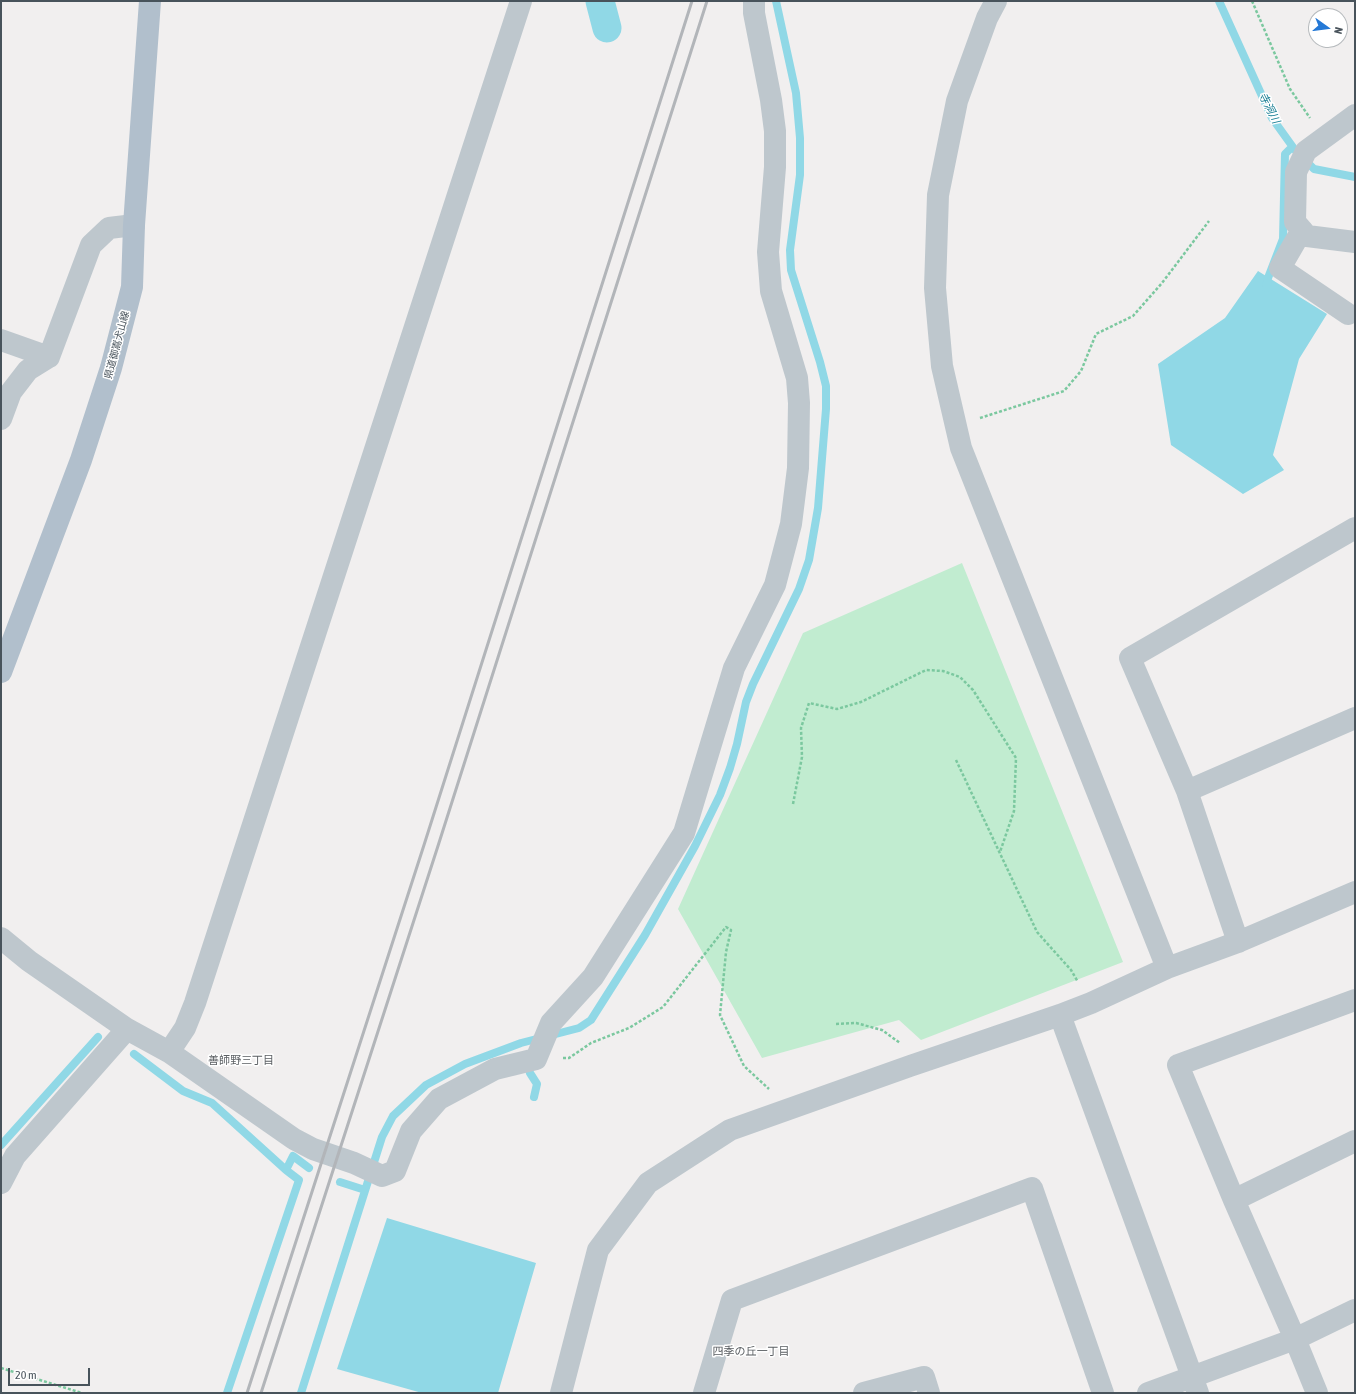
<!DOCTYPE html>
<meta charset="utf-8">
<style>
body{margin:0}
#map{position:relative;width:1356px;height:1394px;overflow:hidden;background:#f1efef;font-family:"Asap Condensed",sans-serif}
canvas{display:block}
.frame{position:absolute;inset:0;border:2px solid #48535b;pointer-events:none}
.north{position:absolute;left:1308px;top:8px;width:40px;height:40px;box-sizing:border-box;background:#fff;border:1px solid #b6babd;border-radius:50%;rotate:104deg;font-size:11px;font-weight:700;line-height:16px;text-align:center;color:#48535b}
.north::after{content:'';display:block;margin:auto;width:14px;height:18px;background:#2579d6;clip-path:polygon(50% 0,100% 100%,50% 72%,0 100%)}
.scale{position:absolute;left:8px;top:1368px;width:82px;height:18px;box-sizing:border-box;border:2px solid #48535b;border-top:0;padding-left:5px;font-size:12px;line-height:14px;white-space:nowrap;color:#48535b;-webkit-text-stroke:3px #fff;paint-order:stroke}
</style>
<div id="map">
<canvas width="1356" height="1394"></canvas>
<div class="frame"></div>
<div class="north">N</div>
<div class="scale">20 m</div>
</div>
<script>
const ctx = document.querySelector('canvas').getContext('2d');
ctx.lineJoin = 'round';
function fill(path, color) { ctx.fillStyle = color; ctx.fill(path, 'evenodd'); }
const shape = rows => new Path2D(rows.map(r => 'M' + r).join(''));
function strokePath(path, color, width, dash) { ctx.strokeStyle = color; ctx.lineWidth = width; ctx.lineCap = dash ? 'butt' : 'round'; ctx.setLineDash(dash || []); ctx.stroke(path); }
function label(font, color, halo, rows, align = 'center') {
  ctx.font = font + ' "Asap Condensed","Noto Sans JP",sans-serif'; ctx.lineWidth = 3; ctx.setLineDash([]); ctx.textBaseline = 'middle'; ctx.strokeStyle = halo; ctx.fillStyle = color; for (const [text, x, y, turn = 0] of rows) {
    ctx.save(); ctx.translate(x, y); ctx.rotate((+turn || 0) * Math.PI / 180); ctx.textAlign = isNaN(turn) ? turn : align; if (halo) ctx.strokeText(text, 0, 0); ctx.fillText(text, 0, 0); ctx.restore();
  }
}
fill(shape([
 [962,563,1123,962,921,1040,899,1020,762,1058,678,909,803,633]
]), '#c1ecd0');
fill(shape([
 [1258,271,1327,314,1299,359,1273,455,1284,470,1243,494,1171,445,1158,364,1225,318],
 [387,1218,536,1263,498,1393,422,1393,337,1369]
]), '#90d8e6');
strokePath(shape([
 [1219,1,1272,118,1295,150],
 [1303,158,1314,169,1355,177],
 [1266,288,1268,278,1283,239,1285,154,1292,147],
 [134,1054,183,1091,212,1103,286,1170],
 [530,1073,537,1084,534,1097],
 [1,1145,98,1037],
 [340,1182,365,1190],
 [227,1393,299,1180,286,1170,293,1156,309,1168],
 [301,1393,382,1137,393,1116,426,1085,465,1064,521,1043,579,1028,591,1020,645,935,695,846,720,795,730,768,737,744,746,702,753,684,799,589,809,560,818,508,826,409,826,386,820,362,791,270,790,250,800,175,800,138,796,93,776,1]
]), '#90d8e6', 8);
strokePath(shape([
 [600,1,607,28]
]), '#90d8e6', 29);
strokePath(shape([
 [1252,1,1290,89,1310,118],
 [980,418,1064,391,1081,371,1096,334,1133,316,1162,283,1209,221],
 [956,760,1037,932,1071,970,1078,982],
 [793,804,802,757,801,728,809,703,837,709,861,702,926,670,943,671,960,677,973,690,1016,758,1014,811,1000,852],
 [836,1024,856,1023,882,1030,900,1043],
 [563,1058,569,1058,591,1043,629,1028,663,1007,726,927,731,930,726,952,720,1015,744,1066,769,1089],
 [1,1368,82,1393]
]), '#7bc89f', 2.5, [3, 2]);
strokePath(shape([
 [996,1,987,18,957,101,938,195,935,288,942,366,961,448,1167,968],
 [1355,115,1306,151,1296,172,1295,222,1307,236,1355,242],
 [1302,230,1280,268,1348,314],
 [1,340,49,357],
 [1,419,11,392,28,370,49,357,91,245,109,228,134,225],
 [1187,791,1355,718],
 [1,938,29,961,127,1029,169,1052,294,1139,313,1149,354,1163,382,1176,395,1171,411,1131,439,1099,495,1069,536,1059,551,1023,593,977,684,833,734,668,775,585,791,524,798,468,799,403,797,378,771,291,768,252,775,167,775,131,771,100,754,13,754,1],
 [1238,942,1187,791,1130,658,1355,528],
 [1060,1015,1198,1393],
 [169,1052,185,1028,195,1003,521,1],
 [1,1183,15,1156,127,1029],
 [1234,1200,1355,1141],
 [561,1393,598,1250,648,1183,730,1130,910,1066,1060,1015,1091,1003,1167,968,1238,942,1355,892],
 [704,1393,732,1300,1032,1188,1103,1393],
 [864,1393,924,1377,929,1393],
 [1148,1393,1295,1339,1355,1310],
 [1317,1393,1295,1339,1234,1200,1178,1065,1355,1000]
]), '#bec7cd', 22);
strokePath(shape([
 [1,672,81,460,111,368,132,287,134,225,150,1]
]), '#b1bfcc', 22);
strokePath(shape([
 [247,1393,424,845,692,1],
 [261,1393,437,849,707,1]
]), '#b2b5b9', 3);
label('10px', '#48535b', '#fff', [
 ["県道御嵩犬山線",117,345,-75]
]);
label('italic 11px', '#167d93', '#fff', [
 ["寺洞川",1269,108,63]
]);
label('11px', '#5c6064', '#fff', [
 ["善師野三丁目",241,1061],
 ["四季の丘一丁目",751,1352]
]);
</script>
